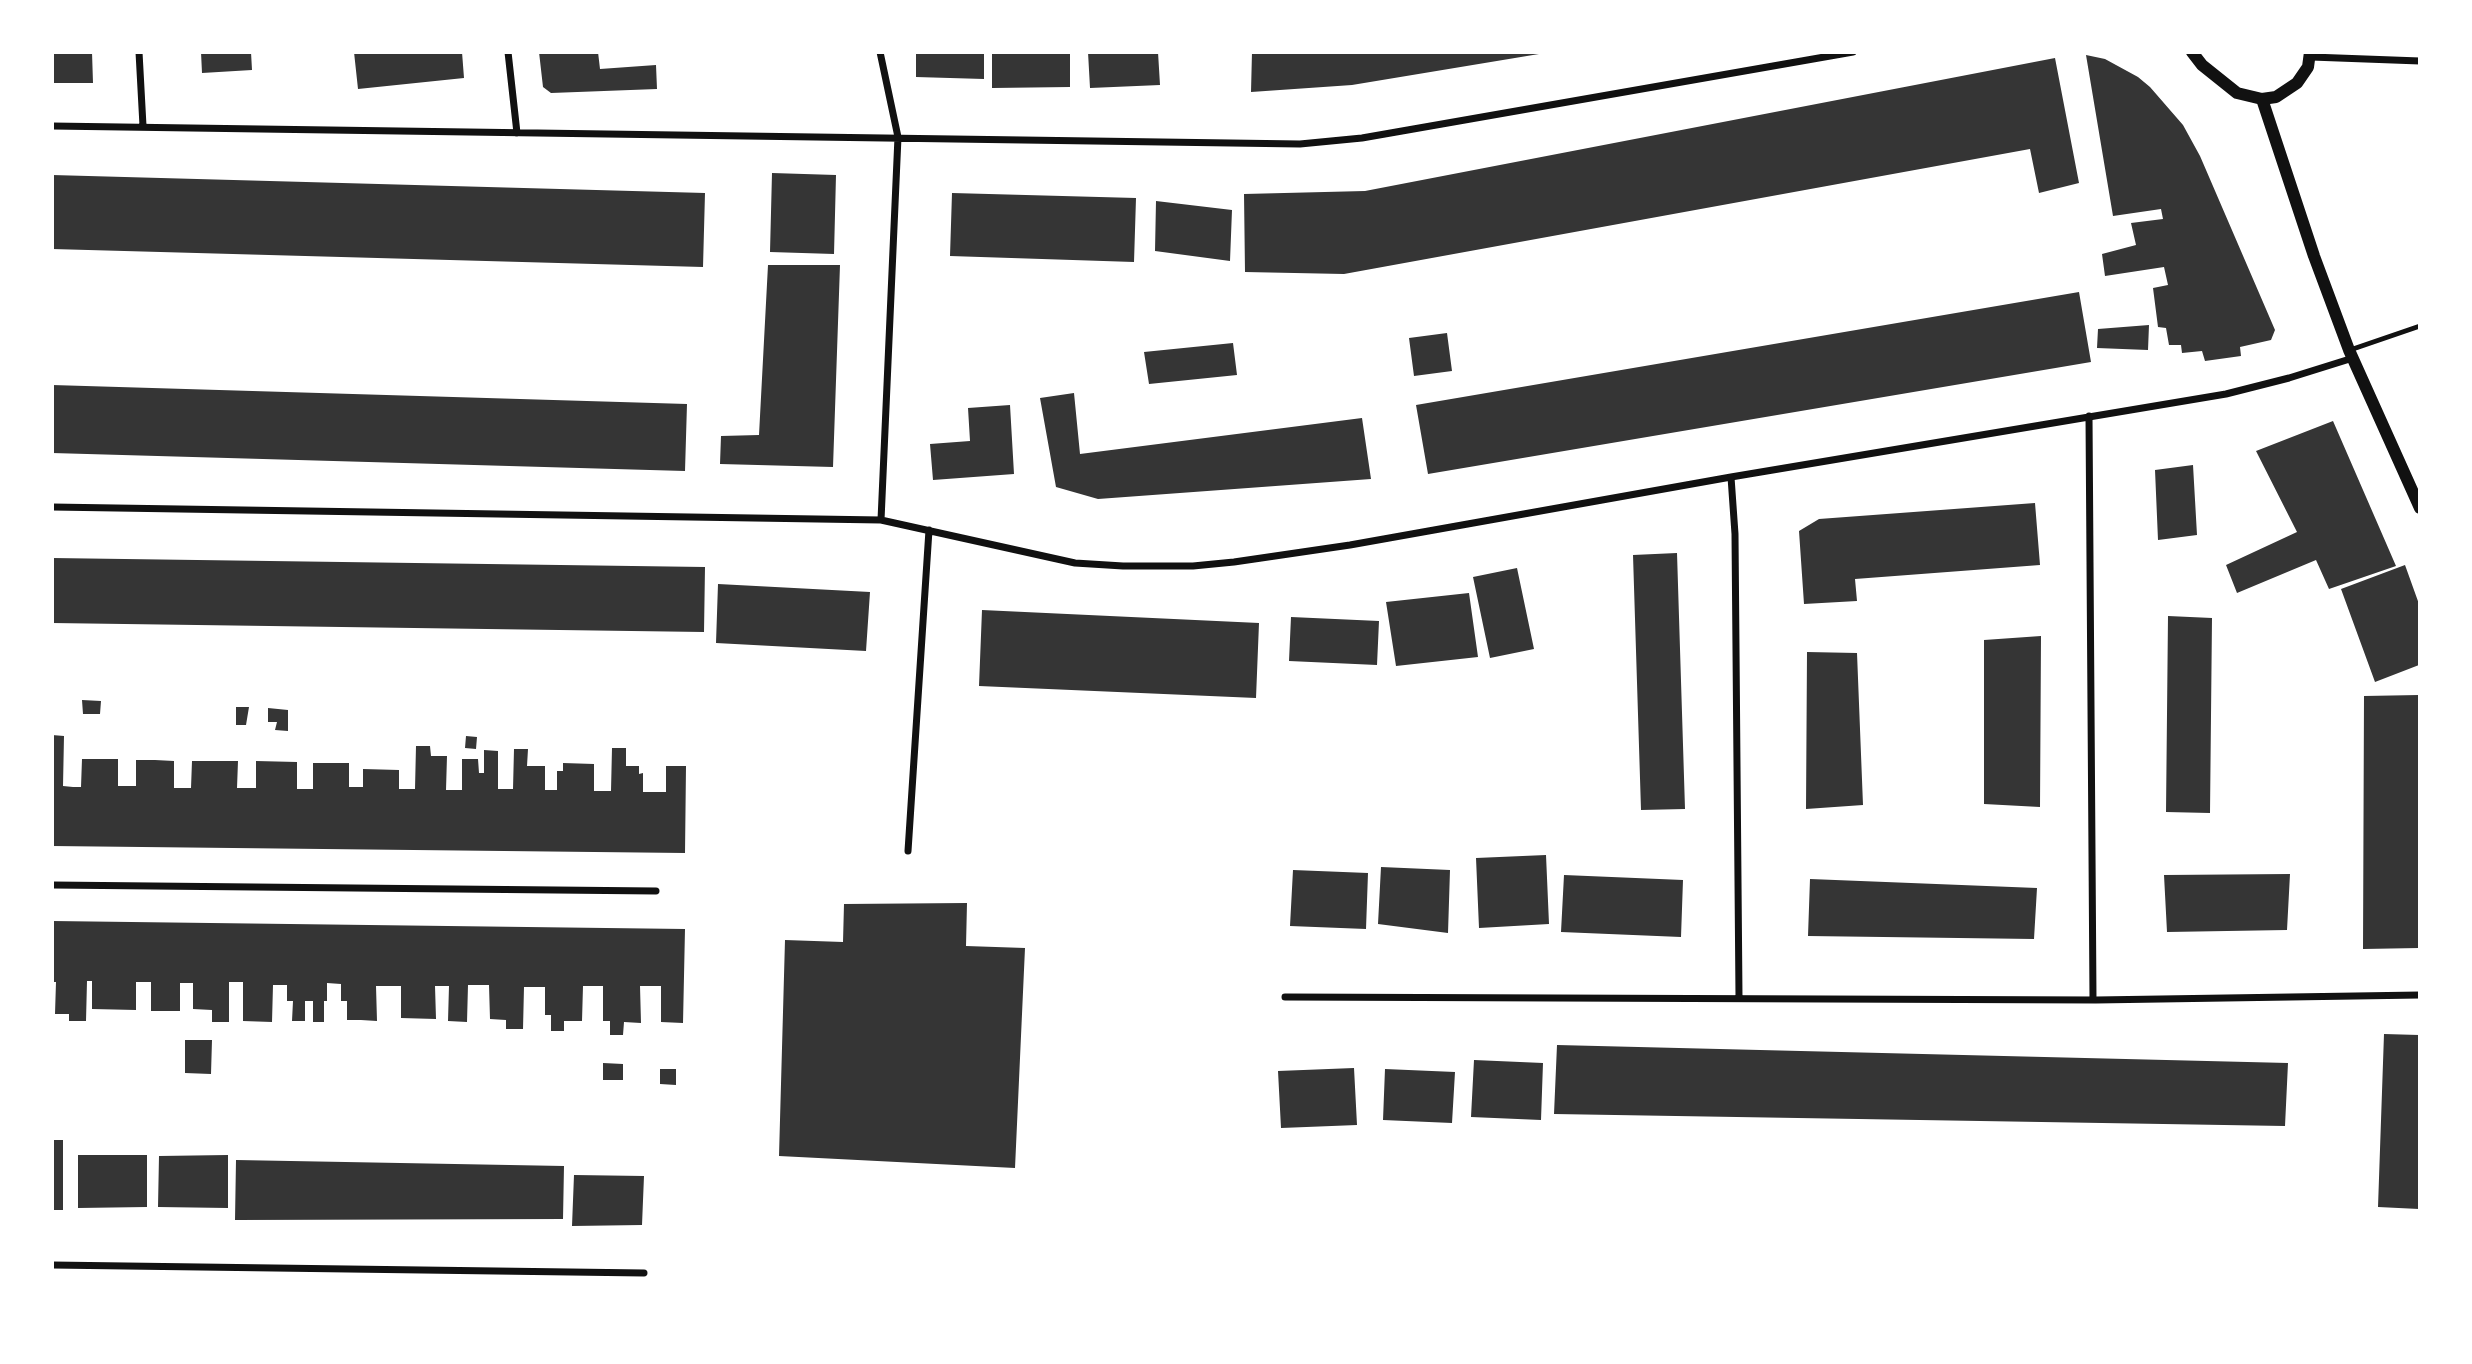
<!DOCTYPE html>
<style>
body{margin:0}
#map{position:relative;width:2472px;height:1364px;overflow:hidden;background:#fff;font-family:Signika,sans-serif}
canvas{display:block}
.frame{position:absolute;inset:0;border:54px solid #fff;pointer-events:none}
</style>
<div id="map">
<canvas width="2472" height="1364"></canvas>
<div class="frame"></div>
</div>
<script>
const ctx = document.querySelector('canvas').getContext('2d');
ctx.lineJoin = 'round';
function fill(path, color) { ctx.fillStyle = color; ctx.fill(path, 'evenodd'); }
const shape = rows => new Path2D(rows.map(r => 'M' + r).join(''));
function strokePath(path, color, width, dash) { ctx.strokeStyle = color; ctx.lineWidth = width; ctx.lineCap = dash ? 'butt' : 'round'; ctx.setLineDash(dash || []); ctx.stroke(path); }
fill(shape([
 [52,52,92,52,93,83,52,83],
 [201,52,251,52,252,70,202,73],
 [354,52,462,52,464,78,358,89],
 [539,52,598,52,600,69,656,65,657,89,551,93,543,87],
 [916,52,984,52,984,79,916,77],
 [992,52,1070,52,1070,87,992,88],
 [1088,52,1158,52,1160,85,1090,88],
 [1252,52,1539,52,1539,54,1352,85,1251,92],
 [2086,55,2105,59,2138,77,2150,87,2183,125,2200,156,2275,330,2271,340,2240,347,2241,356,2205,361,2202,351,2182,353,2181,345,2169,345,2166,328,2158,327,2153,288,2168,285,2164,267,2105,276,2102,254,2136,245,2131,223,2163,219,2161,209,2113,216],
 [2055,58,2079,183,2039,193,2030,149,1344,274,1245,272,1244,194,1365,191],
 [772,173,836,175,834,254,770,252],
 [52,175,705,193,703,267,52,249],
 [952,193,1136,198,1134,262,950,256],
 [1156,201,1232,210,1230,261,1155,251],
 [768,265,840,265,833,467,720,464,721,436,759,435],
 [2079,292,2091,362,1428,474,1416,405],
 [2149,325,2148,350,2097,348,2098,329],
 [1447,333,1452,371,1414,376,1409,338],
 [1233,343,1237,375,1149,384,1144,352],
 [52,385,687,404,685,471,52,453],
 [1074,393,1080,454,1362,418,1371,479,1098,499,1056,487,1040,398],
 [1010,405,1014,474,933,480,930,444,970,441,968,408],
 [2333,421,2396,566,2329,589,2316,560,2237,593,2226,565,2297,532,2256,451],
 [2193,465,2197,535,2158,540,2155,470],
 [2035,503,2040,565,1855,579,1857,601,1804,604,1799,531,1819,519],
 [1677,553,1685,809,1641,810,1633,555],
 [52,558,705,567,704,632,52,623],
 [2405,565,2419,604,2419,665,2375,682,2341,589],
 [1517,568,1534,649,1490,658,1473,577],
 [718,584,870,592,866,651,716,643],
 [1469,593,1478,657,1396,666,1386,602],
 [982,610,1259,623,1256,698,979,686],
 [2168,616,2212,618,2210,813,2166,812],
 [1291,617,1379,621,1377,665,1289,661],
 [2041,636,2040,807,1984,804,1984,640],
 [1807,652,1857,653,1863,805,1806,809],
 [2419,695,2419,948,2363,949,2364,696],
 [82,700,101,701,100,714,83,714],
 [236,707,249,707,246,725,236,725],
 [268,708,288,710,288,731,275,730,277,722,268,722],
 [52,735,64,736,63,786,73,787,81,787,82,759,118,759,118,786,136,786,136,760,155,760,174,761,174,788,191,788,192,761,238,761,237,788,256,788,256,761,297,762,297,789,313,789,313,763,349,763,349,787,363,787,363,769,399,770,399,789,415,789,416,746,430,746,431,756,447,756,446,790,462,790,462,759,478,759,479,773,484,773,484,750,498,751,498,789,513,789,514,749,528,749,527,766,545,766,545,790,557,790,557,771,563,771,563,763,594,764,594,791,611,791,612,748,626,748,626,766,639,766,639,774,643,773,643,792,666,792,666,766,686,766,685,853,52,846],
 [466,736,477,737,476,749,465,748],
 [1546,855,1549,924,1479,928,1476,858],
 [1381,867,1450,870,1448,933,1378,924],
 [1293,870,1368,873,1366,929,1290,926],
 [2290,874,2287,930,2167,932,2164,875],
 [1564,875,1683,880,1681,937,1561,932],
 [1810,879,2037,888,2034,939,1808,936],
 [967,903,966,946,1025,948,1015,1168,779,1156,785,940,843,942,844,904],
 [52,921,685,929,683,1023,661,1022,661,986,640,986,641,1023,624,1022,623,1035,610,1035,610,1021,603,1021,603,986,583,986,582,1021,564,1021,564,1031,551,1031,551,1015,545,1015,545,987,524,987,523,1029,506,1029,506,1020,490,1019,489,985,468,985,467,1022,448,1021,449,986,435,986,436,1019,401,1018,401,986,376,986,377,1021,361,1020,347,1020,347,1001,341,1001,341,984,327,983,327,1001,324,1001,324,1022,313,1022,313,1001,305,1001,305,1021,292,1021,293,1001,287,1001,287,985,273,985,272,1022,243,1021,243,982,229,982,229,1022,212,1022,212,1010,193,1009,193,983,180,983,180,1011,151,1011,151,982,136,982,136,1010,92,1009,92,981,87,981,86,1021,69,1021,69,1014,55,1014,56,982,52,982],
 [2384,1034,2419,1035,2419,1209,2378,1207],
 [185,1040,212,1040,211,1074,185,1073],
 [1557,1045,2288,1063,2285,1126,1554,1114],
 [1474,1060,1543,1063,1541,1120,1471,1117],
 [603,1063,623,1064,623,1080,603,1080],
 [1354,1068,1357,1125,1281,1128,1278,1071],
 [660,1069,676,1069,676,1085,660,1084],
 [1385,1069,1455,1072,1452,1123,1383,1120],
 [52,1140,63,1140,63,1210,52,1210],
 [78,1155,147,1155,147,1207,78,1208],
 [228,1155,228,1208,158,1207,159,1156],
 [236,1160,564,1166,563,1219,235,1220],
 [574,1175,644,1176,642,1225,572,1226]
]), '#353535');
strokePath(shape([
 [2350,350,2420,326]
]), '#111', 5);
strokePath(shape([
 [139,52,143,126],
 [508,52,517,133],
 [880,52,898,137,881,520],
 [2311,57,2420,61],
 [52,126,1300,144,1362,138,1853,52],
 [2089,416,2093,999],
 [1731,477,1735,534,1739,997],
 [52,507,881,520,1075,563,1123,566,1193,566,1234,562,1350,545,1731,477,2226,394,2289,378,2353,358],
 [908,851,929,530],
 [52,885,656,891],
 [1285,997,2096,1000,2420,995],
 [52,1265,644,1273]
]), '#111', 7);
strokePath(shape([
 [2192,52,2202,65,2237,93,2262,99,2276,97,2297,83,2308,67,2310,52],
 [2262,99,2314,256,2349,350,2420,508]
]), '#111', 12);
</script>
